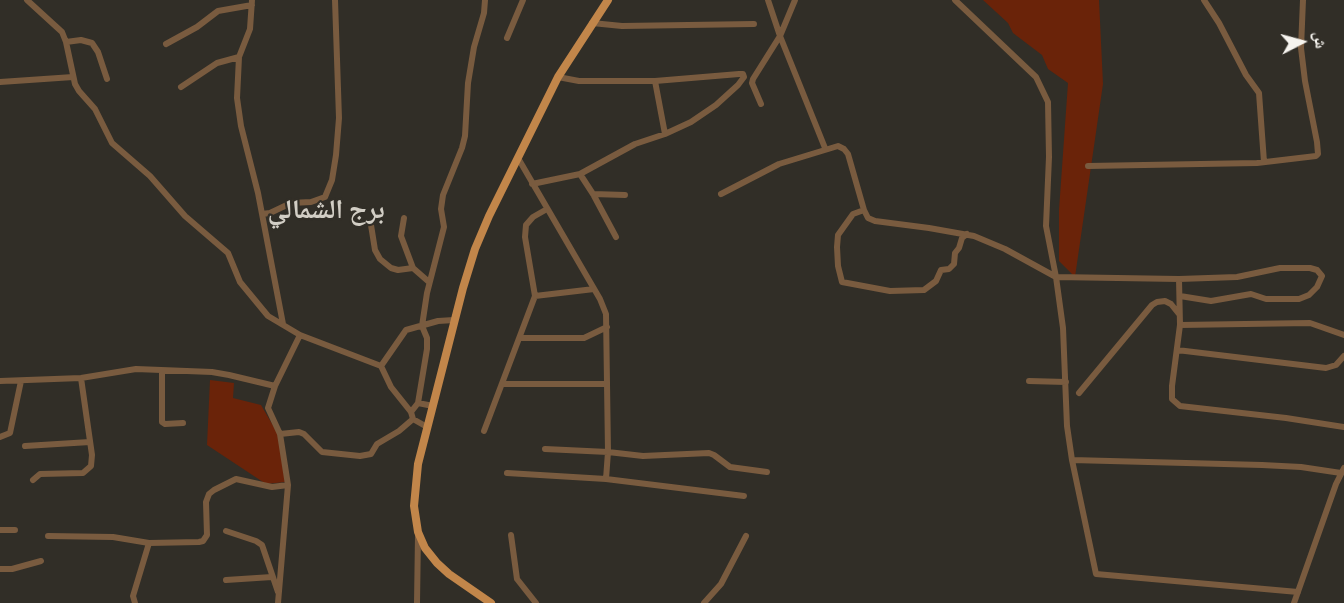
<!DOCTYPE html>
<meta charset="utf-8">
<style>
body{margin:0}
#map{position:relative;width:1344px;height:603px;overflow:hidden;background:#312e27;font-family:"Fira Sans Condensed","Noto Naskh Arabic",sans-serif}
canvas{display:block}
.north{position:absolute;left:1272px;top:12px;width:60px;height:60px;-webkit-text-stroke:4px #312e27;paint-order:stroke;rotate:84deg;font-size:16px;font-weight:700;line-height:24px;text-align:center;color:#f6f4ef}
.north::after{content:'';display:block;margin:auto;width:21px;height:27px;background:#f6f4ef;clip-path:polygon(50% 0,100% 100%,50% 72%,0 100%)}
</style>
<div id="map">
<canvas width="1344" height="603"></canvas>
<div class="north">ش</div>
</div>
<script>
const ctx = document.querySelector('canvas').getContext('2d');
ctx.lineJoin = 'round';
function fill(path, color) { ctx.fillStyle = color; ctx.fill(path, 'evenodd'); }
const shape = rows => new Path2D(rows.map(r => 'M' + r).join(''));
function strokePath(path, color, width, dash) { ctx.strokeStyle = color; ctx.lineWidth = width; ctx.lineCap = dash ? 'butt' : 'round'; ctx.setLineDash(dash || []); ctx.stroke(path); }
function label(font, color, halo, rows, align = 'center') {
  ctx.font = font + ' "Fira Sans Condensed","Noto Naskh Arabic",sans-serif'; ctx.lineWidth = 4.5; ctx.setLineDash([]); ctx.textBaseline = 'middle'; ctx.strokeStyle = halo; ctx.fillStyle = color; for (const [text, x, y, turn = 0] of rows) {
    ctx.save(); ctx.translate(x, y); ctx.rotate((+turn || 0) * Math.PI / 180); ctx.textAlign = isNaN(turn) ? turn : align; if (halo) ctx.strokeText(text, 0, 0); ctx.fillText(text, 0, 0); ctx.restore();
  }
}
fill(shape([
 [983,0,1099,0,1103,84,1075,277,1059,261,1059,210,1068,83,1048,69,1042,55,1013,33,1008,23],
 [210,380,234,383,233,398,261,405,278,434,285,482,266,484,207,445]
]), '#6a2309');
strokePath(shape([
 [27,0,62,32,66,42,75,84,79,91,95,109,112,143,150,176,185,216,228,253,240,282,268,316,300,335,381,366,391,387,411,412,413,419,427,427],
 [252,0,250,29,239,57,237,98,241,126,258,193,283,324],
 [768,0,780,36,825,148],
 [955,0,1036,77,1048,102,1049,157,1046,226,1056,277,1063,328,1067,426,1072,460,1096,574,1298,592],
 [1204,0,1219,23,1246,75,1259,93,1264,162],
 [592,23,622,26,754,24],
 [507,38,523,0],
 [66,42,81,40,92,43,98,52,107,79],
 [166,44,197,27,218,11,252,5],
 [558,77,579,81,655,81,739,74,743,74,744,77,738,85,716,105,691,122,665,134,635,144,580,174],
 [655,81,665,134],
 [0,82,73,77],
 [181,87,217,63,239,57],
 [761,104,752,83,753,79,780,36,795,0],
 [1088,166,1257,163,1316,156,1318,154,1317,142,1305,81,1301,48,1303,0],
 [532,184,580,174,593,194,616,237],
 [593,194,625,195],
 [721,194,779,164,838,146,844,149,848,154,864,210,868,218,875,221,929,228,974,236,1005,249,1056,277,1179,279,1180,325,1310,323,1344,335],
 [864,210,853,214,838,235,837,247,838,266,842,282,890,291,924,290,936,281,941,270,949,269,954,264,955,253,959,248,962,238,967,234],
 [262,214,270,213,291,203,311,202,325,197,332,180,336,155,339,118,335,0],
 [404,218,401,236,413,268,429,282],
 [371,225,375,250,380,259,391,268,398,270,413,268],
 [1179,279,1237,277,1280,268,1310,268,1317,270,1322,276,1317,287,1309,295,1299,299,1266,299,1251,294,1211,301,1180,296],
 [535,296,594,289],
 [1180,325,1172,386,1172,399,1180,406,1286,418,1344,427],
 [520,338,584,338,607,327],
 [1177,350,1326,368,1336,365,1344,356],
 [381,366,406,330,438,321,454,320],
 [162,371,162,422,165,424,183,423],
 [0,381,81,378,136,369,212,372,229,375,275,386],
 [1029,381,1066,382],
 [502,384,606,384],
 [1079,393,1152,305,1157,302,1165,301,1171,304,1179,314],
 [418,403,427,349,427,338,422,326,427,293,444,227,441,209,443,195,462,148,465,136,468,83,474,47,484,13,485,0],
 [411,412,418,403,433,406],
 [484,431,535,296,525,237,526,225,533,217,547,209],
 [280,434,299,432,304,434,322,452,360,456,371,454,377,444,399,431,413,419],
 [0,437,10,433,21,381],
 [25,446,90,442],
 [545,449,608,452,643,456,709,453,714,455,730,467,767,472],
 [1072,460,1262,465,1301,467,1341,473],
 [507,473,606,479,608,452,606,314,600,299,518,158],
 [606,479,744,496],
 [33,480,40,474,83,473,91,466,92,455,81,378],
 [0,530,15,530],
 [226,531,256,541,262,545,278,592],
 [511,535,517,579,536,603],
 [48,536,113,537,149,543,199,542,203,541,207,535,206,502,209,494,214,490,236,479,272,487,288,485],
 [0,569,12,569,41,561],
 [226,580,272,577],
 [135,603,133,596,149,543],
 [278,603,288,485,280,434,268,408,275,386,300,335],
 [417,603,418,535],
 [704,603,721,584,746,536],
 [1294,603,1336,484,1344,468]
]), '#795b3f', 6);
strokePath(shape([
 [491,603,449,574,437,563,425,548,418,532,414,506,418,464,463,288,475,249,489,216,558,77,608,0]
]), '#c2864a', 8);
label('bold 27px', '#d2cec5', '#312e27', [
 ["برج الشمالي",326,210]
]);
</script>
